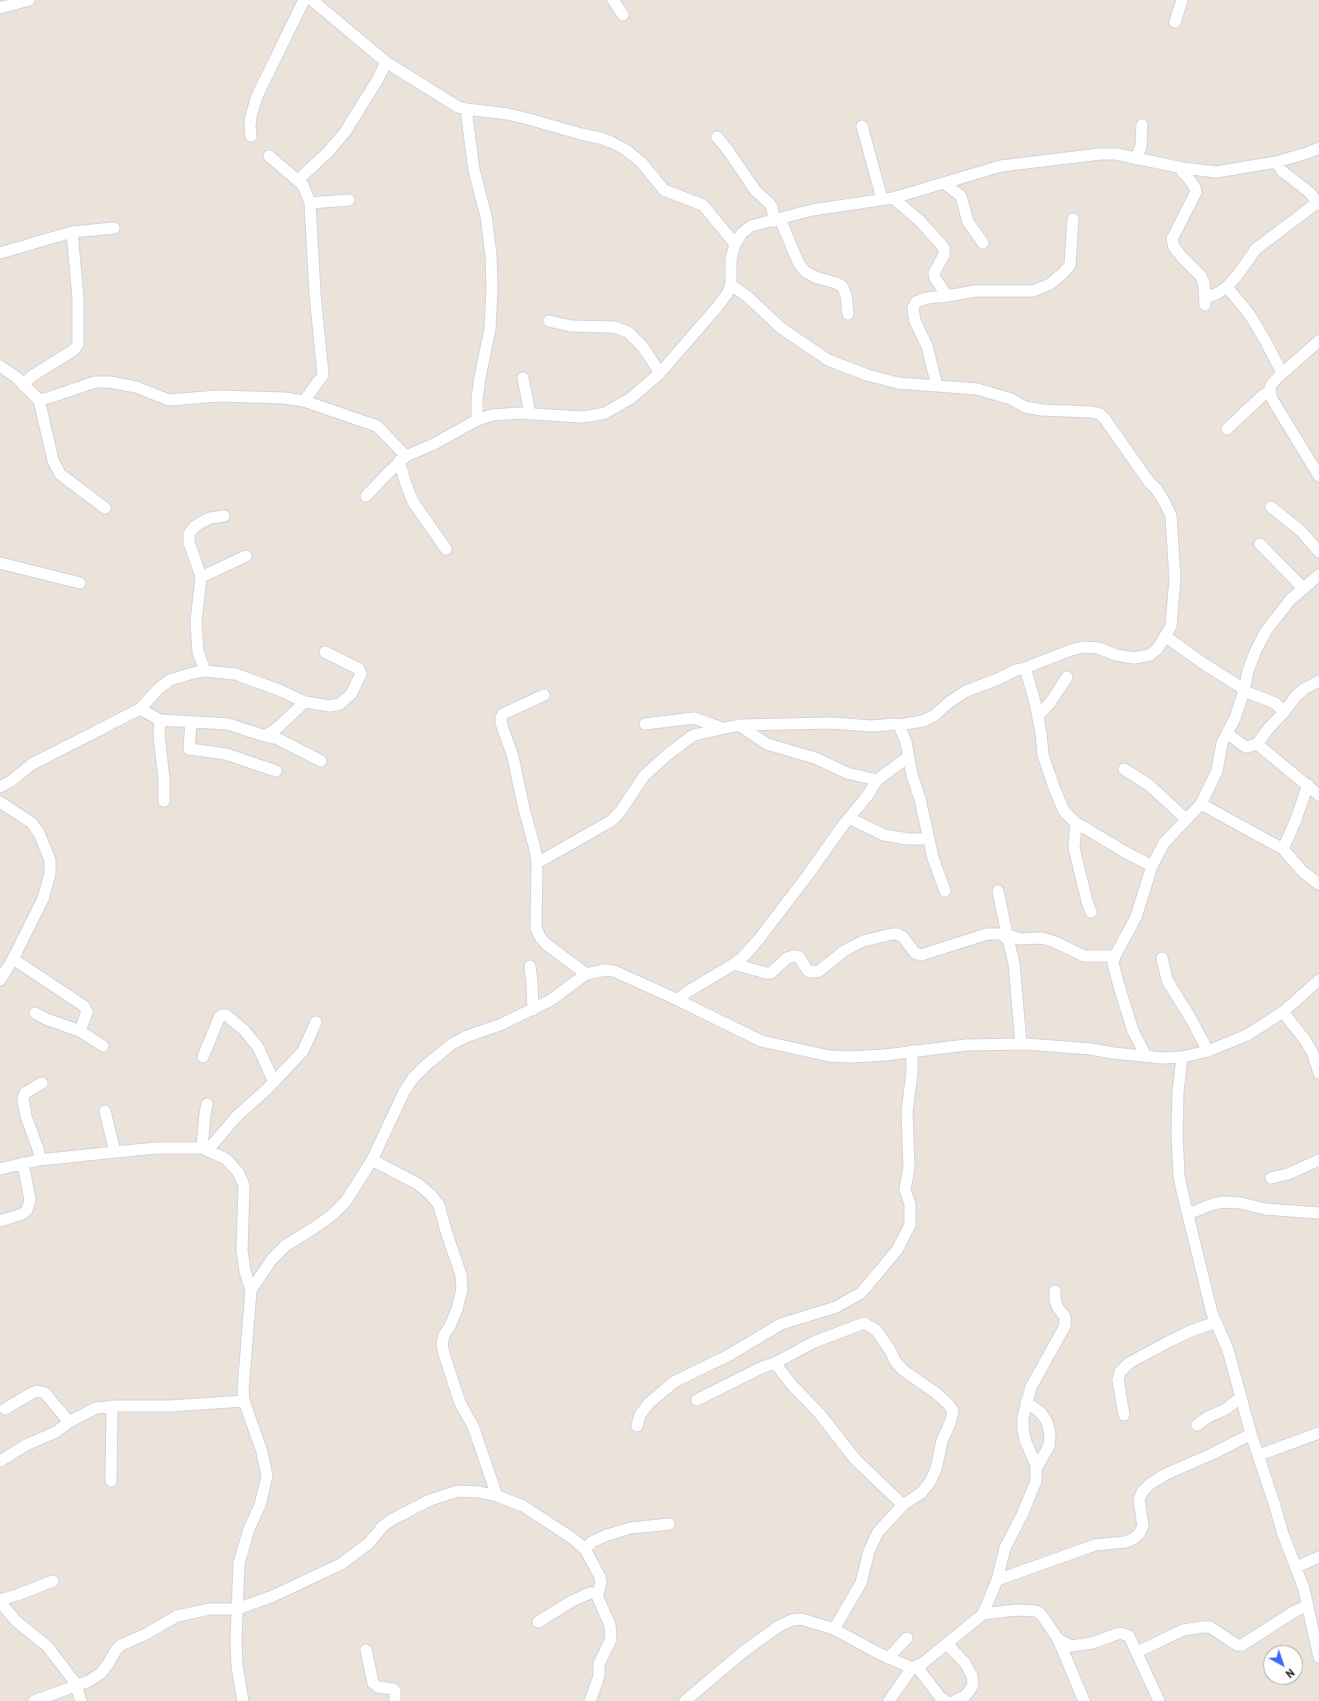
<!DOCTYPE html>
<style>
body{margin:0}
#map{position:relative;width:1319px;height:1701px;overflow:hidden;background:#ebe2da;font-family:Barlow,sans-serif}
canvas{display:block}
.north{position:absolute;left:1263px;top:1645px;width:40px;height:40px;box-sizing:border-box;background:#fff;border:1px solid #a9a9a9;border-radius:50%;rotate:140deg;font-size:11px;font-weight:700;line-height:16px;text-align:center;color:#282828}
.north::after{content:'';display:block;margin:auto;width:14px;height:18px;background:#3c6cf6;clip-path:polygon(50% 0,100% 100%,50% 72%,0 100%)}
</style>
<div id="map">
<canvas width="1319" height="1701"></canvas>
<div class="north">N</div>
</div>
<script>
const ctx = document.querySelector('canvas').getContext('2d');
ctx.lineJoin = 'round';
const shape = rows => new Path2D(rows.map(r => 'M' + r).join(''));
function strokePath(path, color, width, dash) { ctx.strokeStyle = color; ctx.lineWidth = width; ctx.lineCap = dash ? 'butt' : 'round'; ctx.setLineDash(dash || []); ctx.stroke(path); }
const minor = shape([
 [312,0,386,62,458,107,466,109,508,114,532,120,581,134,600,138,611,142,626,150,642,163,664,190,703,205,735,244],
 [613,0,623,15],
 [0,8,29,0],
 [1175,22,1182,0],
 [466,109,474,170,486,216,491,255,492,288,490,329,480,377,477,399,477,420],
 [862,126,882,199],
 [251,136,250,127,251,116,257,96,304,0],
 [717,137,727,149,755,190,769,203,772,207,774,221],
 [269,156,303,185,310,203,315,294,323,375,304,401],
 [1136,159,1141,146,1142,125],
 [1276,162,1282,171,1309,192,1319,204],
 [1178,167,1189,179,1195,188,1196,192,1172,239,1174,247,1182,257,1201,276,1204,284,1205,305],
 [298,180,328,152,345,132,378,79,386,62],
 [944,183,961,196,968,222,983,243],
 [893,198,920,221,944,248,944,255,934,273,935,278,947,296],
 [310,203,349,200],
 [780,219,799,264,806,272,815,277,836,283,842,286,846,295,848,314],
 [0,253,72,232,114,228],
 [731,285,748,297,781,328,828,360,867,375,898,383,977,389,1011,399,1025,407,1042,410,1092,412,1100,414,1105,419,1149,482,1157,490,1165,503,1171,516,1175,578,1171,626,1158,648,1150,655,1134,658,1116,655,1098,648,1084,647,1071,650,1025,668,1016,670,998,679,966,691,948,703,935,715,923,721,899,725],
 [1227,287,1250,315,1266,342,1282,373],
 [1205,298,1218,293,1227,287,1239,273,1256,249,1318,202],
 [549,321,571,326,614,327,628,332,643,347,660,373],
 [1319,341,1278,377,1271,385,1270,392,1272,399,1319,476],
 [0,366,16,377,39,400,48,398,95,382,110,382,136,387,169,400,218,396,284,398,304,401,377,426,406,456],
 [523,378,530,414],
 [23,385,32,376,74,350,78,344,78,297,72,232],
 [937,386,927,346,915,321,913,308,916,302,927,298,947,296,975,291,1033,291,1050,284,1063,273,1070,265,1073,219],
 [39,400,53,460,60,474,105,508],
 [1227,429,1262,396,1270,391],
 [399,461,406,484,413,502,446,549],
 [366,496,389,472,406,456,434,444,477,420,492,415,520,413,580,417,590,416,605,413,631,398,660,373,718,306,727,294,731,285,731,259,735,244,742,233,751,226,812,210,893,198,1001,166,1100,154,1116,154,1183,168,1216,172,1276,162,1307,153,1319,148],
 [1271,507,1301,531,1319,552],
 [1260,544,1303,588],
 [0,563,80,583],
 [201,577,246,556],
 [1165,636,1204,664,1244,689],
 [1025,668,1034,698,1041,733,1043,755,1055,790,1064,811,1076,823,1085,828,1125,852,1152,866],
 [205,671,198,652,196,622,201,577,189,542,189,534,194,527,202,522,210,518,224,516],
 [1244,691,1275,703,1284,712],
 [544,695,503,714,501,718,501,723,513,757,524,809,535,849,537,863,536,928,540,937,546,944,586,974],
 [140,709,160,720,228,724,265,736,278,739,321,761],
 [1038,716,1050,703,1067,677],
 [160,720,159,735,164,779,164,801],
 [191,722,189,749,226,754,276,771],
 [645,724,694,718,722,728],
 [739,725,767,744,815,758,847,773,877,780],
 [1227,733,1244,746,1247,747,1257,744,1319,795],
 [265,736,276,729,305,702],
 [1257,744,1268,729,1284,712,1296,696,1304,689,1319,681],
 [1124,769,1149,785,1186,819],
 [0,787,11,781,32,764,140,709,159,688,170,680,193,673,205,671,235,674,279,690,305,702,330,706,340,704,351,694,361,674,359,669,325,652],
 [0,802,32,823,39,833,50,860,50,873,43,899,13,959,0,980],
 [1201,804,1283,849,1303,872,1319,884],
 [849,818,884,835,908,839,928,839],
 [1076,823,1074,848,1087,901,1091,912],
 [1283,849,1295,822,1308,785],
 [537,863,611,821,620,812,644,776,667,755,692,736,698,734,739,725,831,723,872,726,895,724,899,725,901,730,906,742,912,775,920,799,933,858,945,891],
 [998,891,1008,939],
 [1008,935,1020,939,1042,938,1055,942,1084,956,1115,956],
 [1162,958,1167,980,1191,1019,1208,1051],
 [13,959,84,1006,87,1012,80,1031],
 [734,964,766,973,771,973,787,958,794,956,799,957,808,971,813,972,819,971,844,951,863,941,892,934,898,934,903,937,915,953,921,955,987,934,1001,934,1008,939,1014,963,1021,1044],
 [530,966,532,983,533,1010],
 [678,1000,687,992,734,964,744,956,759,939,807,876,844,824,868,795,877,780,908,757],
 [1283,1012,1305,1040,1313,1054,1319,1073],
 [35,1013,46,1019,80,1031,103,1046],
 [1146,1056,1133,1031,1119,986,1113,963,1115,956,1136,917,1152,866,1164,843,1201,804,1213,779,1217,771,1222,743,1235,718,1244,691,1248,671,1256,650,1266,631,1290,600,1319,575],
 [203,1057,219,1018,222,1015,226,1015,244,1030,258,1047,274,1082],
 [1182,1057,1178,1092,1177,1135,1179,1176,1183,1195,1212,1313,1228,1350,1251,1434,1274,1503,1283,1534,1304,1589,1319,1657],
 [105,1111,115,1152],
 [202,1148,205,1114,207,1104],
 [210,1151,212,1145,237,1116,266,1090,303,1051,316,1022],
 [39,1160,39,1152,26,1116,23,1099,25,1093,42,1083],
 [372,1160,418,1184,431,1195,439,1205,446,1231,461,1275,462,1289,457,1309,450,1326,444,1335,442,1344,444,1354,460,1403,473,1426,497,1496],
 [0,1169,39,1160,115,1152,157,1148,202,1148,226,1159,238,1172,244,1185,242,1250,245,1271,251,1290,243,1390,244,1401,262,1452,267,1476,260,1505,249,1529,239,1563,236,1640,237,1666,243,1701],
 [1271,1178,1288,1174,1319,1160],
 [1188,1214,1213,1204,1223,1202,1241,1203,1265,1209,1319,1213],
 [0,1221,22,1214,27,1210,30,1200,23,1163],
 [251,1290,272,1259,285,1246,317,1226,332,1215,346,1201,372,1160,404,1092,413,1078,425,1066,452,1044,465,1037,502,1024,551,1000,586,974,605,970,614,971,678,1000,761,1041,829,1056,851,1057,885,1055,966,1045,1026,1044,1091,1049,1113,1053,1163,1058,1182,1057,1208,1051,1247,1035,1283,1012,1319,980],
 [775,1363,792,1385,819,1413,855,1459,903,1505],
 [697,1400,763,1367,775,1363,814,1342,864,1323,876,1330,890,1350,895,1361,903,1370,936,1393,948,1404,953,1411,950,1423,942,1441,936,1469,930,1482,921,1493,903,1505,878,1532,869,1551,861,1583,834,1629],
 [1026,1402,1040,1412,1044,1417,1047,1422,1050,1434,1049,1446,1036,1469],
 [5,1409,32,1393,37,1391,45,1393,69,1422],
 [1124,1415,1118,1380,1120,1372,1129,1363,1168,1342,1191,1331,1216,1322],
 [1197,1425,1208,1417,1226,1409,1241,1397],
 [637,1426,640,1415,648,1404,674,1382,729,1355,781,1324,836,1307,861,1293,897,1250,910,1225,910,1204,905,1190,909,1167,907,1112,912,1072,912,1051],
 [1259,1455,1319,1433],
 [0,1461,26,1445,56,1432,69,1422,96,1408,118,1406,170,1406,244,1401],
 [111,1481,112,1406],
 [585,1549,592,1542,607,1535,631,1528,669,1524],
 [1296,1567,1319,1557],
 [997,1580,1095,1545,1125,1542,1133,1539,1139,1534,1143,1526,1139,1499,1143,1491,1150,1484,1166,1474,1212,1454,1251,1434],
 [0,1600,17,1595,53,1581],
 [0,1602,16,1621,47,1646,77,1685],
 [983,1614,1016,1610,1036,1611,1041,1614,1058,1639,1071,1646,1092,1643,1120,1633,1129,1636,1159,1701],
 [538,1622,572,1601,590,1593,598,1593],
 [1058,1639,1084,1701],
 [947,1644,965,1663,972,1676,973,1685,970,1690,965,1696,955,1701],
 [366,1650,373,1683,378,1687,393,1689,395,1691,395,1701],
 [1137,1652,1183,1630,1203,1627,1210,1627,1237,1645,1242,1645,1295,1611,1307,1606],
 [888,1658,907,1638],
 [917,1667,940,1697,946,1701],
 [76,1686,81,1701],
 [34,1701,89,1681,101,1673,108,1664,116,1650,121,1645,146,1634,177,1616,210,1609,237,1609,273,1596,341,1564,369,1543,383,1526,393,1519,430,1500,458,1491,479,1492,497,1496,523,1506,572,1538,585,1549,600,1577,601,1583,598,1593,598,1598,610,1625,611,1639,599,1664,599,1676,590,1701],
 [685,1701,743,1652,779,1626,792,1620,801,1619,834,1629,878,1653,912,1668,923,1663,983,1614,997,1580,1005,1548,1022,1515,1036,1481,1036,1465,1025,1440,1023,1429,1023,1417,1031,1387,1065,1326,1065,1317,1058,1308,1055,1300,1055,1291],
 [889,1701,912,1668]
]);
strokePath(minor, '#cfd4e1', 13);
strokePath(minor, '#fff', 11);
</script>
